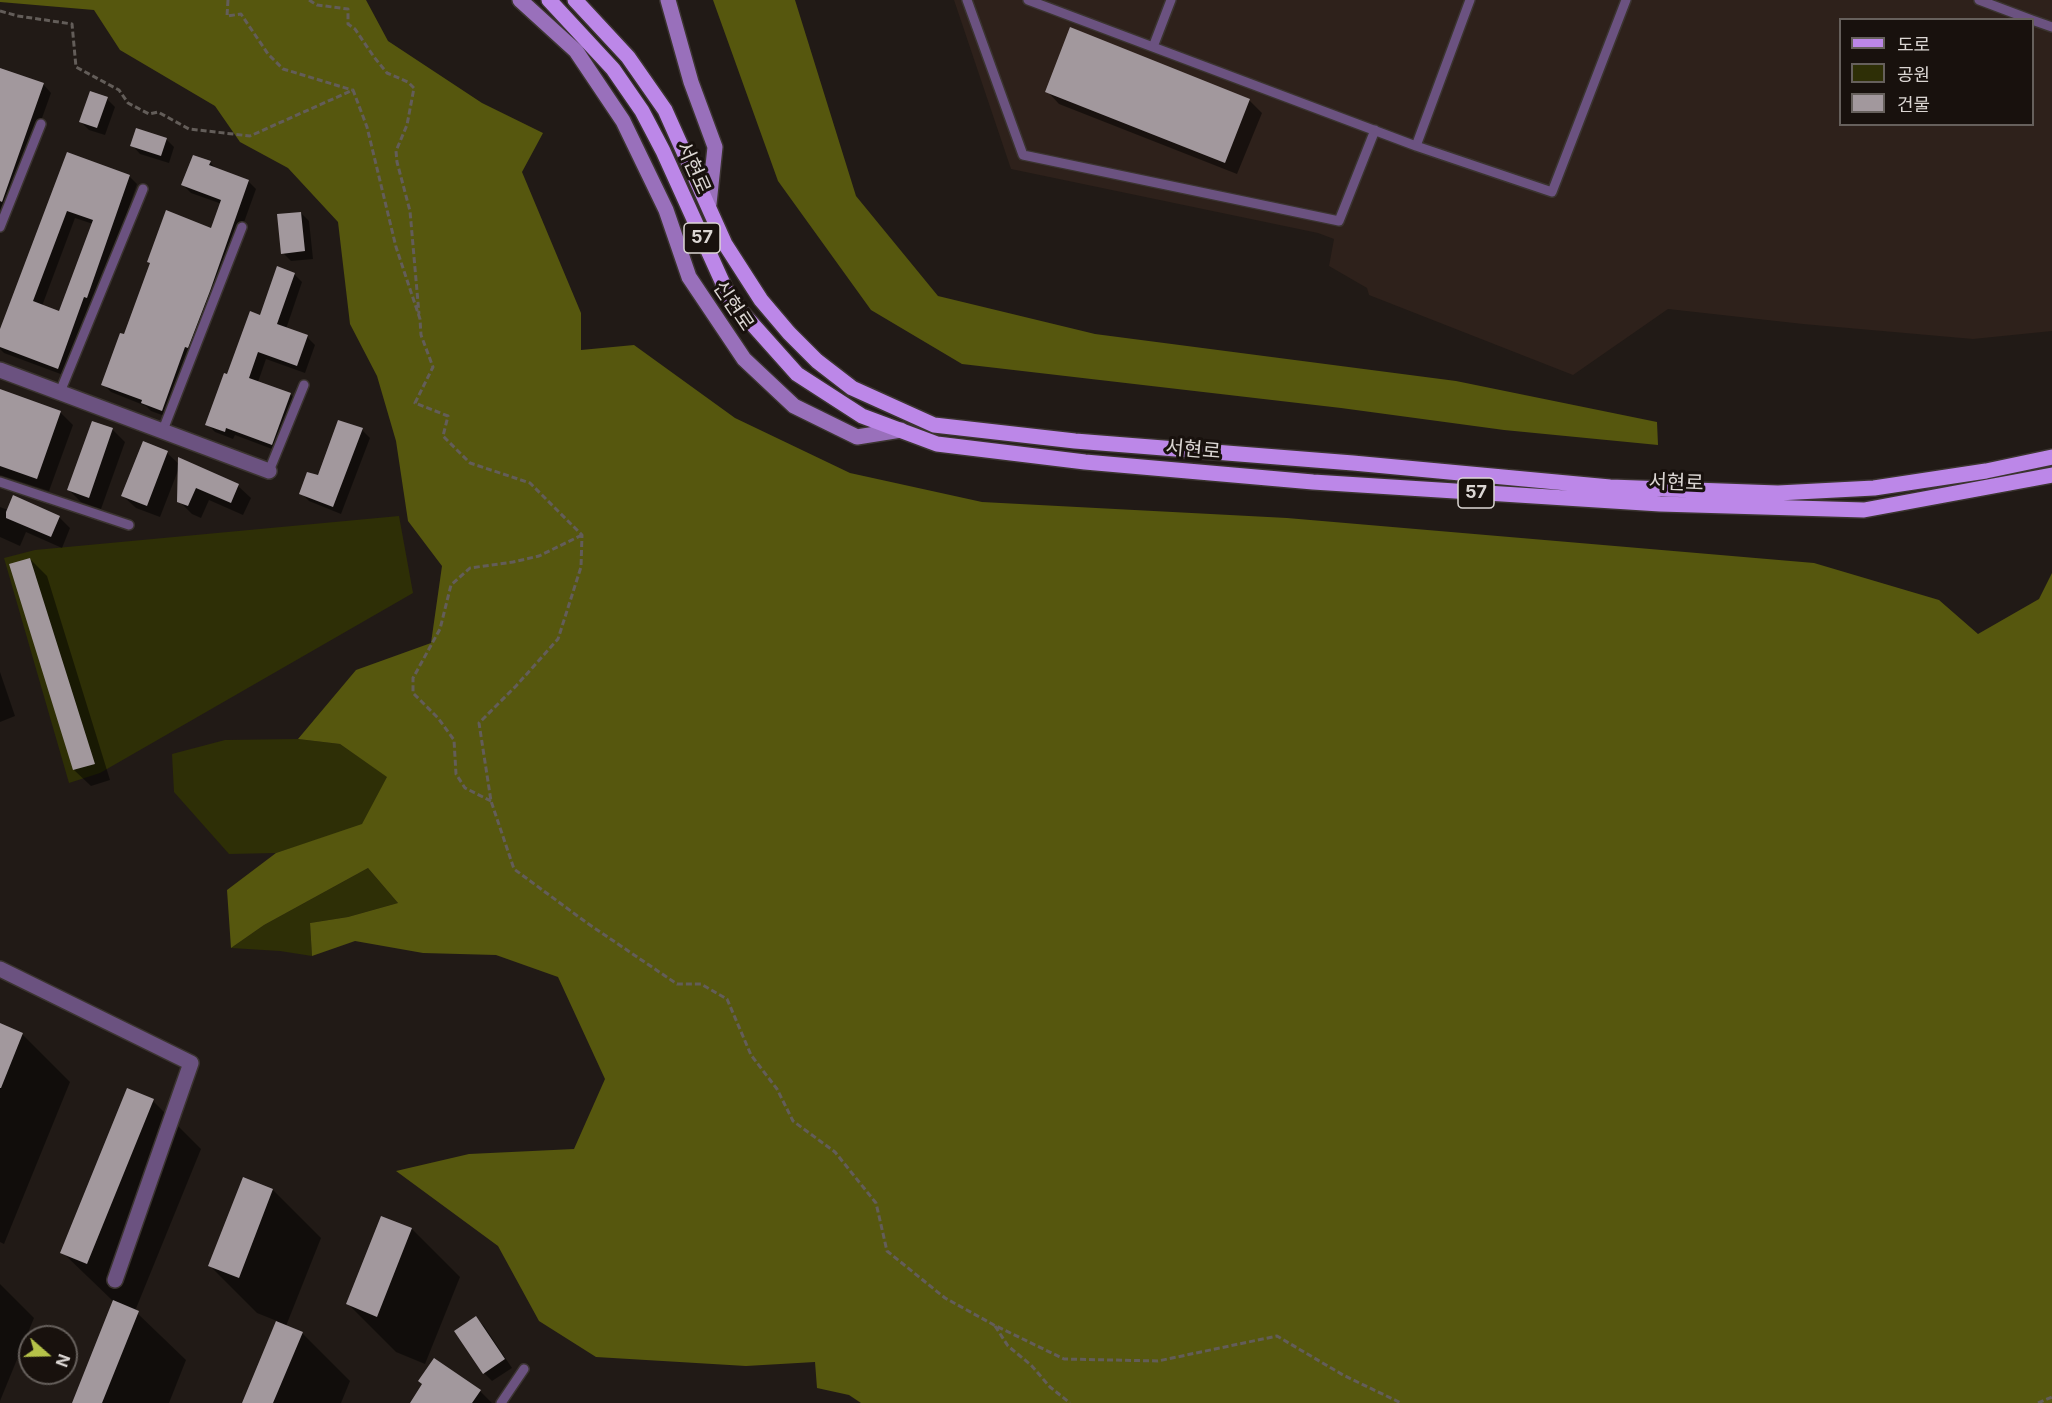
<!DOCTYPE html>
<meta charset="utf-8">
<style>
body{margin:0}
#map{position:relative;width:2052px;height:1403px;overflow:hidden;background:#211a16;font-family:Inter,"Noto Sans KR",sans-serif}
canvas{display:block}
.legend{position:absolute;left:1839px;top:18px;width:195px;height:108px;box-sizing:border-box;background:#18110d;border:2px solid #66605c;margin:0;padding:8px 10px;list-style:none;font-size:18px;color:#dbd6d3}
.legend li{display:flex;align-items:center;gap:12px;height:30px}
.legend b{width:30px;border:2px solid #66605c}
.north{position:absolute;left:18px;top:1325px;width:60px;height:60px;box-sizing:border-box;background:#18110d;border:2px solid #66605c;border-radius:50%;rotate:110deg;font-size:16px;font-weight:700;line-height:24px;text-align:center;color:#dbd6d3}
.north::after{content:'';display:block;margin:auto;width:21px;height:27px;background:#b5c249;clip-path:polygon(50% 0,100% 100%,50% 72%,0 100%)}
</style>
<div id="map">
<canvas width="2052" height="1403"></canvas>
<ul class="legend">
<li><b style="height:8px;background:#bc87e8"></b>도로</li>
<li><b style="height:16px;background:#2e2f06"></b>공원</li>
<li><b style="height:16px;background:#a2989d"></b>건물</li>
</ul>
<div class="north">N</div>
</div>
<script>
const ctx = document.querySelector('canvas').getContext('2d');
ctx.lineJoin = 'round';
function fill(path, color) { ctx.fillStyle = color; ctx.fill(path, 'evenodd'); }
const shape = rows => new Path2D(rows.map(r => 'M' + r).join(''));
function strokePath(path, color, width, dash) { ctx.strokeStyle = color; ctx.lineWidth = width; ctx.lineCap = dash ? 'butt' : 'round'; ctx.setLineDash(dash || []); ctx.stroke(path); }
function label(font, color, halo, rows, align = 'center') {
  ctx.font = font + ' Inter,"Noto Sans KR",sans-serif'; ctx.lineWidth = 6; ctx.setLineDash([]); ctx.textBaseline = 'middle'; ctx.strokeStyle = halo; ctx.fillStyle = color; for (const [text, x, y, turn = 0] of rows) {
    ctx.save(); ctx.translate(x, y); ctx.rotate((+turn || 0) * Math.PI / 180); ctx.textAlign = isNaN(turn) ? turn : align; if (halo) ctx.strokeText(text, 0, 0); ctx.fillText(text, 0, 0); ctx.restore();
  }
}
fill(shape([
 [954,0,2052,0,2052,331,1973,339,1803,324,1668,309,1573,375,1369,295,1367,288,1329,266,1334,239,1318,233,1011,169],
 [1840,20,2032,20,2032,124,1840,124]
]), '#2e211b');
fill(shape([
 [399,516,413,593,100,773,69,783,4,558,35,550],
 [298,739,340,744,388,777,362,825,276,853,229,854,174,792,172,754,225,740],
 [368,868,398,903,348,917,310,923,312,956,280,951,231,948,264,925]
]), '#2e2f06');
fill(shape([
 [0,0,366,0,388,41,482,103,543,133,522,172,581,313,581,350,634,345,735,418,850,473,982,502,1287,518,1814,563,1939,600,1978,634,2039,599,2052,573,2052,1403,861,1403,849,1395,817,1388,815,1362,746,1366,596,1357,539,1321,498,1246,396,1171,469,1154,574,1149,605,1079,558,977,496,955,423,953,355,941,312,956,310,923,348,917,398,903,368,868,264,925,231,948,227,890,276,853,362,824,387,777,340,744,298,739,356,670,431,643,442,566,408,521,396,441,377,376,350,324,338,222,288,168,240,142,215,106,120,50,94,10,0,2],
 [713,0,795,0,856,196,938,296,1095,334,1456,381,1657,422,1658,445,1504,430,1341,408,962,364,871,310,778,181]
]), '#56570e');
fill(shape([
 [0,70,43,84,51,93,10,207,0,231],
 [1047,91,1249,100,1262,113,1237,174,1059,104],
 [107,99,115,107,105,135,89,130,80,121],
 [166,139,174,147,169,163,140,154,132,145],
 [67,154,129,176,137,184,95,305,66,376,4,353,0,349,0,334],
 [75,218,93,224,60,313,42,306],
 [210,162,217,170,248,181,256,189,196,355,170,418,151,411,146,406,111,392,103,384,125,336,151,264,149,262,212,230,222,204,191,193,183,185],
 [301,213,309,221,313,259,291,261,283,253],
 [294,274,302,282,286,329,307,337,315,345,305,373,266,359,258,382,290,394,298,402,280,452,235,435,233,439,215,432,207,424,228,376,261,317],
 [0,391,60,412,73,425,49,491,0,475],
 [112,429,125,442,101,509,81,502,69,490],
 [362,430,370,438,341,514,309,501,301,493,319,477],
 [143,443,167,453,179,464,179,459,238,486,251,498,243,515,209,500,201,518,192,514,179,501,179,468,160,517,136,508,123,496],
 [0,507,8,510,59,517,70,528,62,548,26,532,20,546,0,537],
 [30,559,47,576,110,780,91,786,74,770],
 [0,672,15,716,0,722],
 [0,1025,22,1034,70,1082,4,1244,0,1242],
 [153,1101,201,1149,135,1311,186,1360,169,1403,73,1403,114,1302,62,1252],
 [244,1179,273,1190,321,1238,286,1326,302,1333,350,1381,341,1403,244,1403,277,1321,257,1313,209,1265],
 [382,1218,412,1229,460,1277,425,1364,396,1352,348,1304],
 [0,1284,34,1318,0,1401],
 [476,1318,484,1326,512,1368,492,1381,484,1373,456,1332],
 [434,1360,480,1391,492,1403,412,1403,424,1385]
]), '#0007');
fill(shape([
 [1070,27,1250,99,1225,163,1045,92],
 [0,68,44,83,2,202,0,201],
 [90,91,108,97,97,128,79,122],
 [136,128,167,138,161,156,130,146],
 [67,152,130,175,87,298,84,297,58,369,0,347,0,329],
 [67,211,93,220,59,311,33,301],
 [193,155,211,161,209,165,249,180,210,291,188,348,185,347,162,411,141,403,142,400,101,385,120,333,124,334,150,263,147,262,166,210,211,228,221,200,181,185],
 [301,212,305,251,281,254,277,214],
 [277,266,295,273,277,324,308,335,297,366,258,352,249,378,291,393,272,445,226,428,225,432,205,425,224,373,227,374,250,311,260,315],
 [0,389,61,411,37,479,0,466],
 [338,420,363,428,333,507,299,494,307,472,318,475],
 [92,421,113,428,89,498,67,490],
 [143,441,168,451,147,506,121,496],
 [178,457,239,484,231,503,196,488,188,506,177,502],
 [13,495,60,516,51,537,6,518,6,512],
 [30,558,95,764,73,770,9,564],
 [0,1023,23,1033,1,1088,0,1088],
 [127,1088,154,1099,87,1264,60,1253],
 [243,1177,273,1189,239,1278,208,1266],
 [381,1216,412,1228,377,1317,346,1304],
 [113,1300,139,1311,102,1403,72,1403],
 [476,1316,505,1359,483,1374,454,1331],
 [276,1321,303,1332,273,1403,242,1403],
 [434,1358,481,1390,472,1403,410,1403,422,1384,418,1381]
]), '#a2989d');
const lane = shape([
 [967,0,1023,155,1339,221,1375,130],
 [1028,0,1416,146,1470,0],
 [1979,0,2032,20],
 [2032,20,2052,27],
 [1153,47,1171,0],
 [1416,146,1552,192,1626,0],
 [0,227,41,124],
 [60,392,143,189],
 [163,430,242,227],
 [269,471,304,385],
 [0,482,129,525],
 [501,1403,524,1369]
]);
const street = shape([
 [0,370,269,471],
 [0,969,191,1063,115,1280]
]);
const secondary = shape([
 [520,0,576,51,623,121,666,210,689,277,744,359,794,406,857,437,901,430],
 [668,0,691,82,715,147,709,204]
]);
const primary = shape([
 [549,0,613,69,642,111,663,151,730,299,797,374,862,416,937,444,1085,462,1313,482,1660,504,1864,510,2052,475],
 [575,0,628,57,665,110,725,244,761,300,789,333,817,361,852,388,934,425,1075,441,1353,463,1610,487,1778,493,1874,488,1986,471,2052,457]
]);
strokePath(lane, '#3b3430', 12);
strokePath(street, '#3b3430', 18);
strokePath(secondary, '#3b3430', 18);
strokePath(primary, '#3b3430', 18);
strokePath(shape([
 [228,0,227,16,241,14,268,54,283,69,352,90],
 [309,0,317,5,348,9,348,24,355,29,374,57,387,73,408,82,414,88,407,125,396,151,397,162,410,211,419,314],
 [0,11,18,16,72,24,76,67,119,90,128,103,149,114,158,112,189,129,250,136,353,90,367,127,396,247,420,319,421,335,433,367,415,403,448,416,443,436,470,463,530,483,582,535,581,567,558,639,516,686,479,723,491,801,514,869,587,923,677,984,701,984,727,999,751,1055,777,1089,793,1121,835,1152,876,1203,887,1251,945,1298,994,1325,1064,1359,1158,1361,1277,1336,1343,1375,1401,1403],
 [491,801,465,788,456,774,454,740,438,718,413,693,413,678,440,629,451,585,470,568,513,562,539,556,582,535],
 [995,1326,1008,1346,1031,1365,1050,1387,1070,1403],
 [2038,1403,2052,1397]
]), '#635d59', 3, [6, 3]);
strokePath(lane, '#6b5280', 9);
strokePath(street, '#6b5280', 15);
strokePath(secondary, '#9970bb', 15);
strokePath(primary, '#bc87e8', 15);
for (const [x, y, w] of [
 [702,238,36],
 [1476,493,36]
]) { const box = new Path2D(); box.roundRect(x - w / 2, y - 15, w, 30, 4.5); ctx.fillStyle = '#18110d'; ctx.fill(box); strokePath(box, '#dbd6d3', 1.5); }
label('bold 18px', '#dbd6d3', null, [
 ["57",702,238],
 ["57",1476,493]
]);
label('20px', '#dbd6d3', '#18110d', [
 ["서현로",693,168,66],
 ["신현로",733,306,56],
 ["서현로",1193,450,5],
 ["서현로",1676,483,2]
]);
</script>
